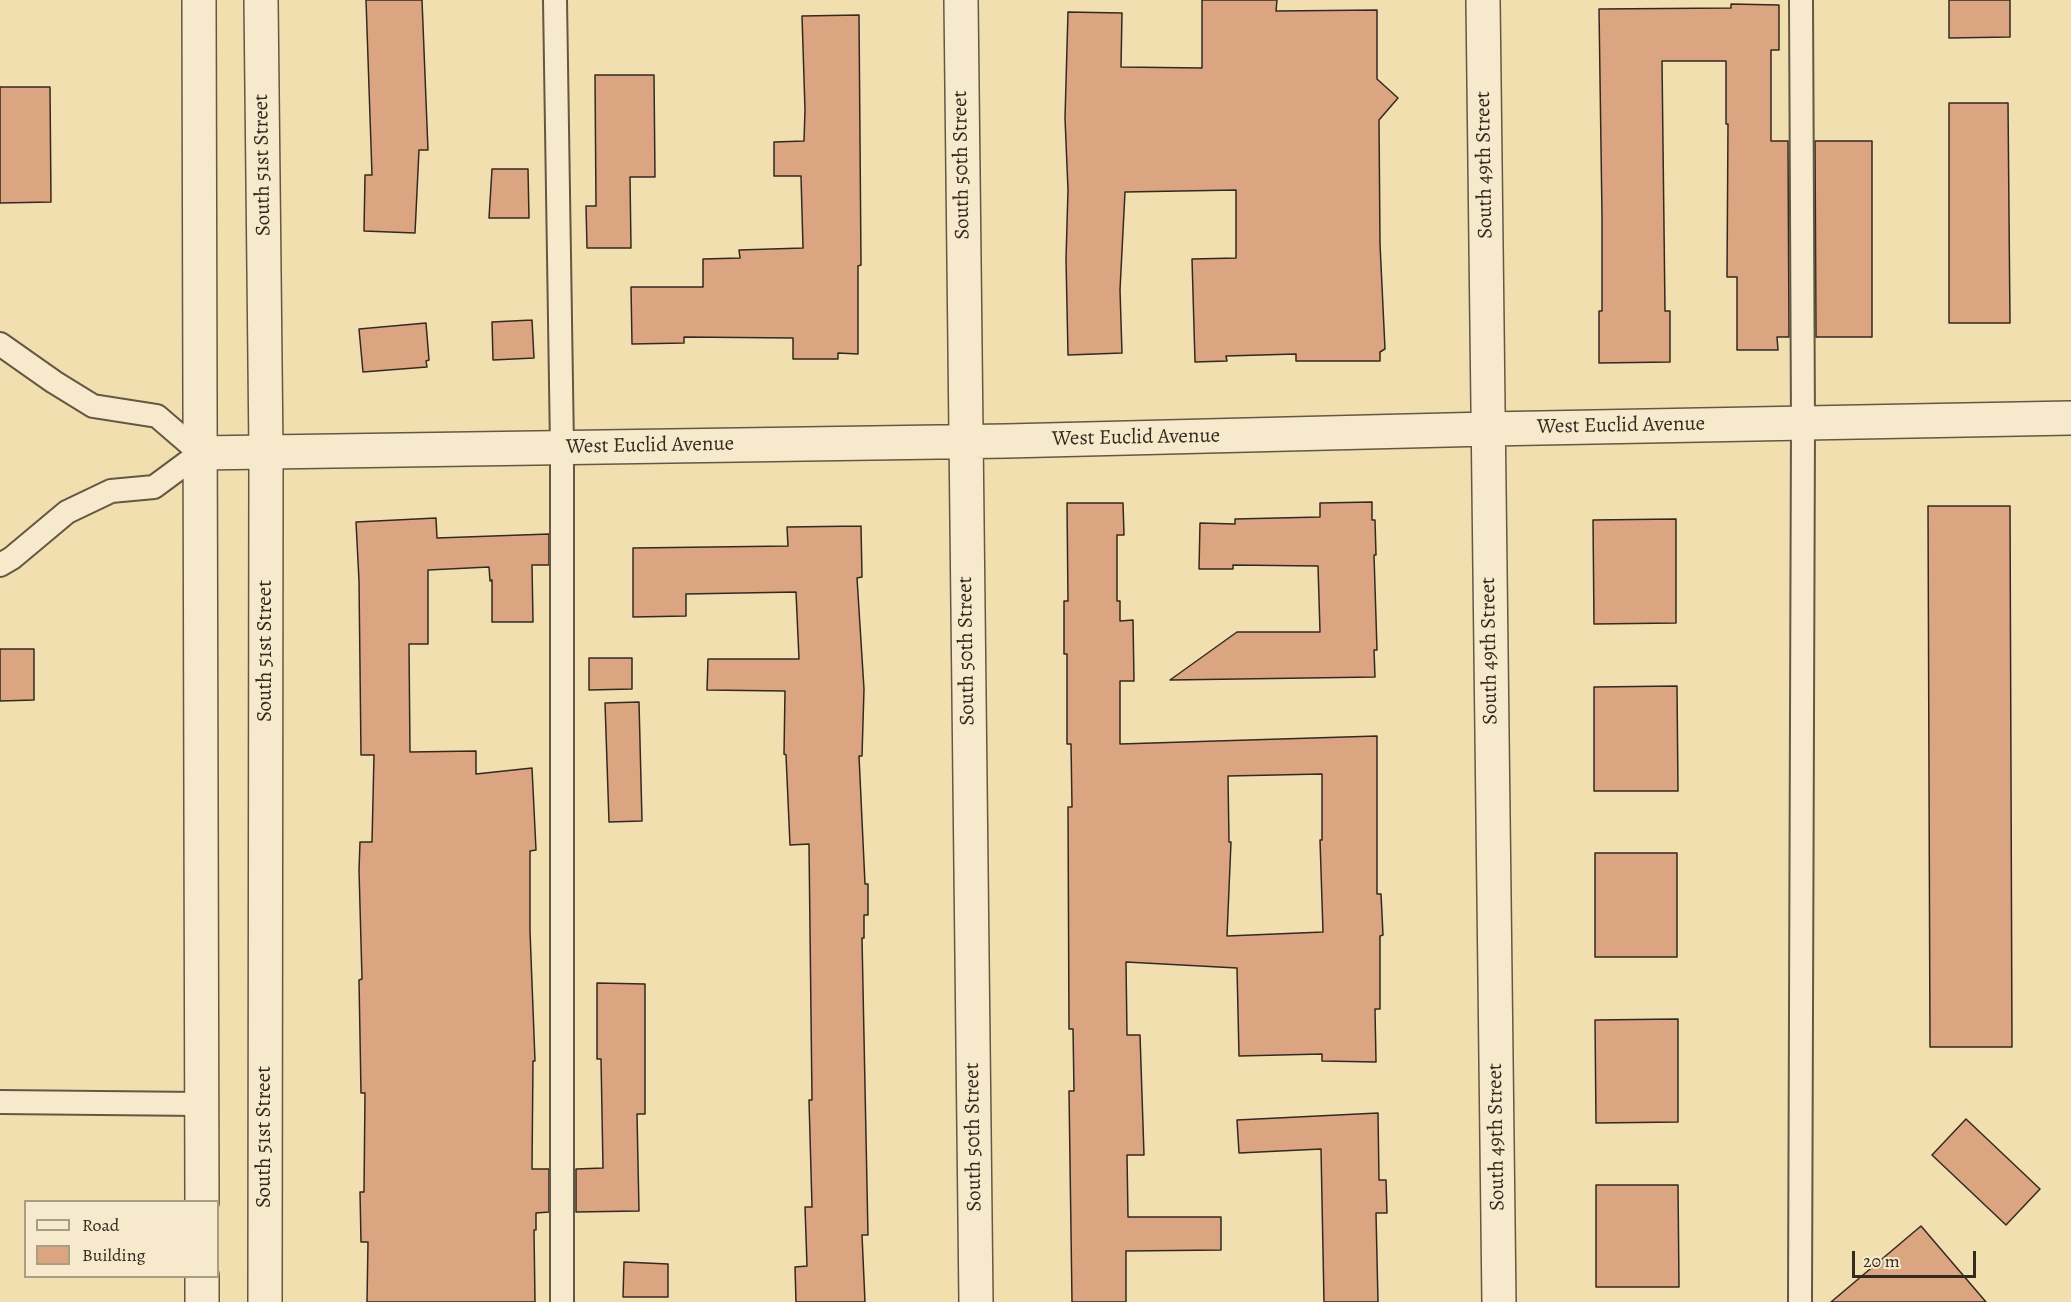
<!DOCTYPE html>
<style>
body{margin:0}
#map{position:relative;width:2071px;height:1302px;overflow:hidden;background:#f2dfb0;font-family:Alegreya,serif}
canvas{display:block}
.legend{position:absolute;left:24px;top:1200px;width:195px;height:78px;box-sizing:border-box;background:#f7eacc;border:2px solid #a99d87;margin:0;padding:8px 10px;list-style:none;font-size:18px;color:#352a20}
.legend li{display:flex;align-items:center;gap:12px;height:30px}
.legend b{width:30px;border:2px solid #a99d87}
.scale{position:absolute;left:1852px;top:1251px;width:124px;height:27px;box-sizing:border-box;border:3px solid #352a20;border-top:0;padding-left:8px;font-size:18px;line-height:21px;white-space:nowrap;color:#352a20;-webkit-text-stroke:4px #f7eacc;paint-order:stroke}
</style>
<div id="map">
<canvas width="2071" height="1302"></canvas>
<ul class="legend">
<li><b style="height:8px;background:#f7eacc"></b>Road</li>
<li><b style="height:16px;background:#daa580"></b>Building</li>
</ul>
<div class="scale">20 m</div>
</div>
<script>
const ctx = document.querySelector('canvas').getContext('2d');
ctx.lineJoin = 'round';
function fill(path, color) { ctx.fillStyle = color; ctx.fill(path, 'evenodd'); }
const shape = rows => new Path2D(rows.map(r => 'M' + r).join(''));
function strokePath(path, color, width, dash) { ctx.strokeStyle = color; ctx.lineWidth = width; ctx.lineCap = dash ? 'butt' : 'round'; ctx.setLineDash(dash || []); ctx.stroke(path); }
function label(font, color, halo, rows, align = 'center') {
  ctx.font = font + ' Alegreya,serif'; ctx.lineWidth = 4.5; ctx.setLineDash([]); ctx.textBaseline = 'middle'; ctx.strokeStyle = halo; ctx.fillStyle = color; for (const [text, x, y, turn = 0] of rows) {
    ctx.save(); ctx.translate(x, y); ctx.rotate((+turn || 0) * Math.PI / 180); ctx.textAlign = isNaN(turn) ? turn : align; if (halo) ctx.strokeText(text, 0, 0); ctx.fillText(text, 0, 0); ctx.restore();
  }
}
const building = shape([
 [366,0,422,0,428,150,419,150,415,233,364,231,365,175,372,175,366,0],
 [1202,0,1277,0,1276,11,1377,10,1377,79,1398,98,1379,120,1380,244,1385,349,1380,352,1380,361,1296,361,1296,354,1226,356,1227,361,1195,362,1192,259,1236,258,1236,190,1125,192,1120,290,1122,353,1068,355,1066,259,1068,190,1065,118,1068,12,1122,13,1121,67,1202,68,1202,0],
 [1949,0,2010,0,2010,37,1949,38,1949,0],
 [1731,4,1779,5,1779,50,1771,50,1771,141,1788,141,1789,337,1777,337,1778,350,1737,350,1737,277,1727,277,1728,124,1726,124,1726,61,1662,61,1665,311,1670,311,1670,362,1599,363,1599,311,1602,311,1602,216,1599,9,1731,8,1731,4],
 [859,15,861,265,858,266,858,354,838,353,838,359,793,359,793,338,684,337,684,343,632,344,631,287,703,287,703,259,740,258,739,250,803,248,801,176,774,176,774,142,804,141,805,110,802,16,859,15],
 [595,75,654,75,655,177,630,177,631,248,587,248,586,206,596,206,595,75],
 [0,87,50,87,51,202,0,203,0,87],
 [1949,103,2008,103,2010,323,1949,323,1949,103],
 [1815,141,1872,141,1872,337,1816,337,1815,141],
 [492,169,528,169,529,218,489,218,492,169],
 [532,320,534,358,493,360,492,322,532,320],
 [426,323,429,360,426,361,427,367,363,372,359,329,426,323],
 [1372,502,1372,520,1375,520,1376,555,1374,555,1377,650,1374,650,1375,677,1170,680,1237,632,1320,632,1318,566,1233,565,1233,569,1199,569,1200,523,1235,524,1235,519,1320,517,1320,503,1372,502],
 [1067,503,1123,503,1124,535,1117,535,1117,601,1120,601,1120,621,1133,620,1134,681,1120,681,1120,744,1377,736,1377,894,1381,894,1383,935,1380,936,1380,1009,1375,1009,1376,1062,1322,1061,1322,1054,1239,1056,1237,968,1126,962,1127,1035,1140,1035,1144,1155,1127,1155,1128,1217,1221,1217,1221,1250,1126,1251,1126,1302,1072,1302,1069,1091,1074,1091,1073,1029,1069,1029,1068,807,1072,807,1071,744,1067,744,1067,654,1064,654,1064,601,1068,601,1067,503],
 [1322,774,1322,840,1320,840,1323,932,1227,936,1231,842,1229,842,1228,776,1322,774],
 [1928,506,2010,506,2012,1047,1930,1047,1928,506],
 [436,518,437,538,549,534,549,565,532,565,533,622,492,622,492,580,490,581,489,567,428,570,428,644,409,644,410,752,476,751,476,774,532,768,536,850,530,851,530,931,535,1061,533,1061,532,1169,549,1169,549,1212,536,1213,536,1230,534,1230,535,1302,367,1302,368,1242,361,1242,360,1192,364,1192,365,1093,361,1093,359,980,362,979,359,870,360,842,372,842,374,755,361,755,359,581,356,522,436,518],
 [1676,519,1676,623,1594,624,1593,520,1676,519],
 [861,526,862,577,857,578,864,689,862,756,859,756,865,884,868,884,868,915,864,915,864,938,862,938,868,1235,862,1235,865,1302,796,1302,795,1267,807,1266,805,1207,812,1207,809,1100,812,1100,809,844,790,845,786,755,784,754,785,691,707,690,708,659,799,659,796,592,686,594,686,616,633,617,633,548,788,546,787,527,861,526],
 [0,649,34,649,34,700,0,701,0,649],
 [589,658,632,658,632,689,589,690,589,658],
 [1677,686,1678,791,1594,791,1594,687,1677,686],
 [639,702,642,821,609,822,605,703,639,702],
 [1595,853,1677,853,1677,957,1595,957,1595,853],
 [597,983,645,984,645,1114,637,1114,639,1211,576,1212,576,1169,603,1168,601,1059,597,1059,597,983],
 [1678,1019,1678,1122,1596,1123,1595,1020,1678,1019],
 [1378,1113,1379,1180,1386,1180,1387,1213,1376,1213,1378,1302,1324,1302,1321,1149,1239,1153,1237,1120,1378,1113],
 [1966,1119,2040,1189,2006,1225,1932,1155,1966,1119],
 [1596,1185,1678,1185,1679,1287,1596,1287,1596,1185],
 [1921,1226,1986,1302,1831,1302,1921,1226],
 [624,1262,668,1264,668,1297,623,1297,624,1262]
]);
fill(building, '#daa580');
strokePath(building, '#352a20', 1.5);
const service = shape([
 [555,0,562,447,562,1302],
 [0,344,54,382,93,406,157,416,200,453,154,487,111,491,67,512,12,558,0,565],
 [0,1102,201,1104],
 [1800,1302,1803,423,1801,0]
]);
const minor = shape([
 [961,0,976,1302],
 [1483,0,1499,1302],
 [200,453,1007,441,1488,429,2071,418]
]);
const tertiary = shape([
 [199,0,202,1202],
 [261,0,266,452,265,1302],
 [202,1276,202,1302]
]);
strokePath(service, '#645744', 26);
strokePath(minor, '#645744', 36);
strokePath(tertiary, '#645744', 36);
strokePath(service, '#f7eacc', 22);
strokePath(minor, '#f7eacc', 33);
strokePath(tertiary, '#f7eacc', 33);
label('21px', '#352a20', '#f7eacc', [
 ["South 51st Street",263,165,-91],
 ["South 50th Street",962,165,-91],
 ["South 49th Street",1485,165,-91],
 ["West Euclid Avenue",1621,426,-1],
 ["West Euclid Avenue",1136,438,-1],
 ["West Euclid Avenue",650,446,-1],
 ["South 51st Street",266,651,-90],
 ["South 50th Street",967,651,-91],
 ["South 49th Street",1490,651,-91],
 ["South 51st Street",265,1137,-90],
 ["South 50th Street",974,1137,-91],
 ["South 49th Street",1497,1137,-91]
]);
</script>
